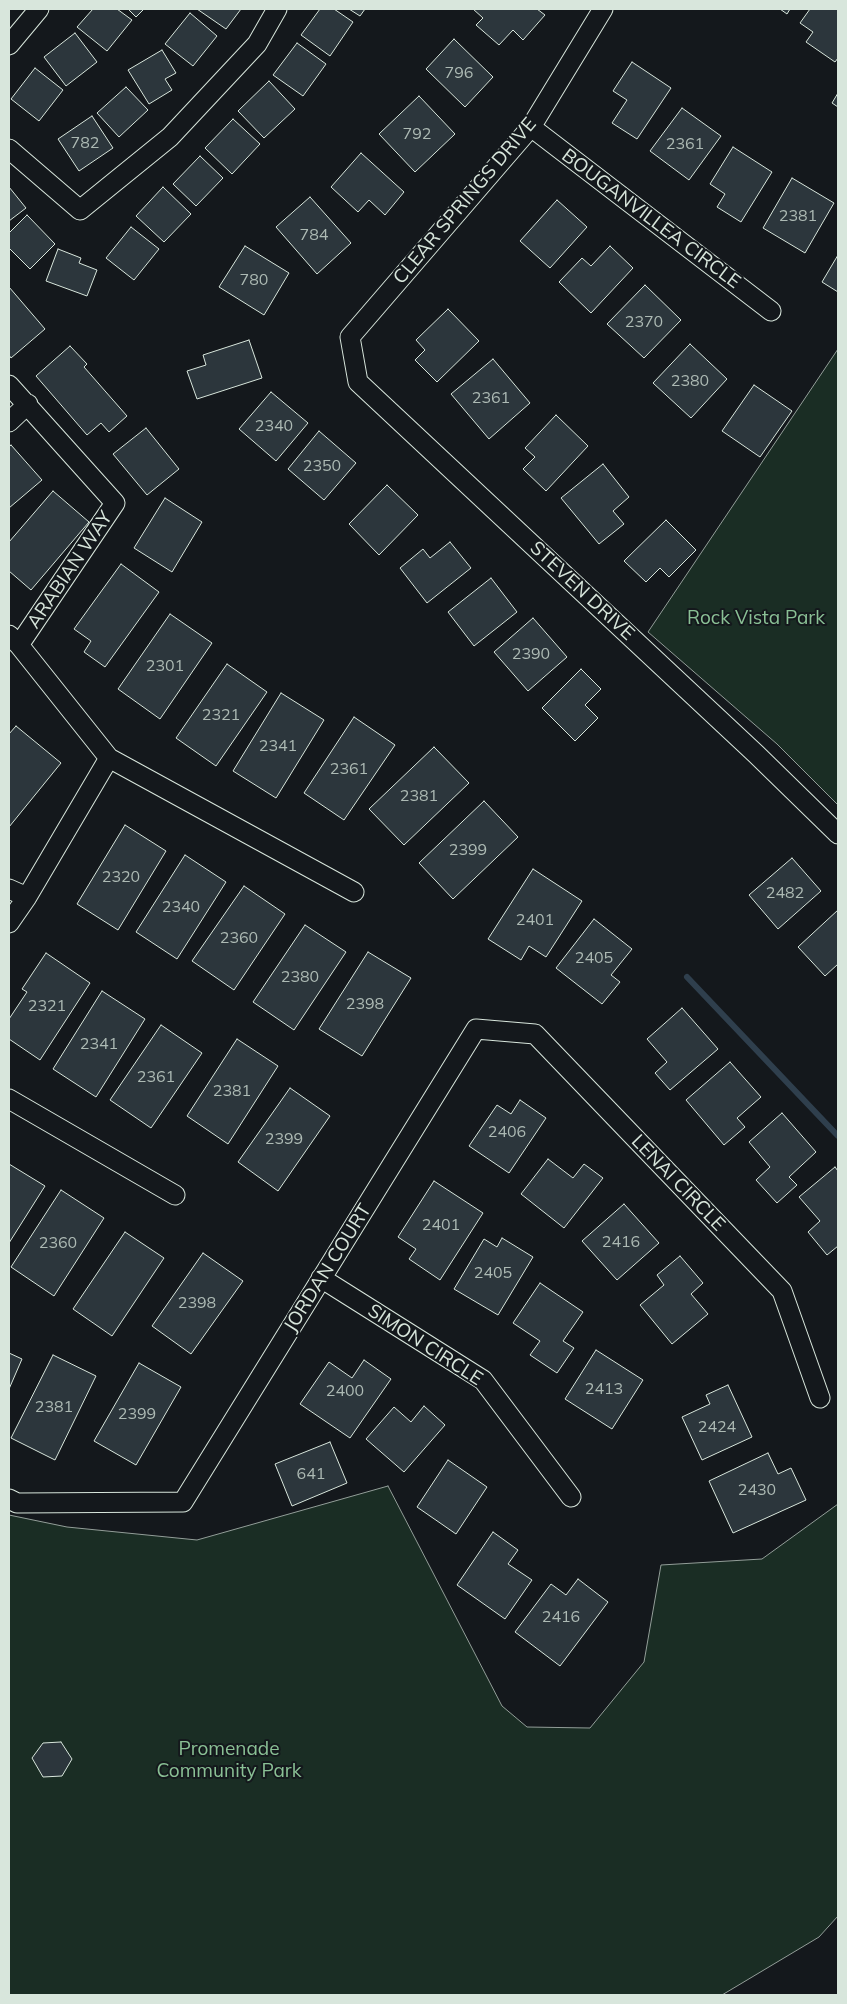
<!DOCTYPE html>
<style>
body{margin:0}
#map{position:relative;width:847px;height:2004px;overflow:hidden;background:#14181c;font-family:Mulish,sans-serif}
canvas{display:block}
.frame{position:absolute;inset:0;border:10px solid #d8e6dc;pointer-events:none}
</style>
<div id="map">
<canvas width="847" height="2004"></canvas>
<div class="frame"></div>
</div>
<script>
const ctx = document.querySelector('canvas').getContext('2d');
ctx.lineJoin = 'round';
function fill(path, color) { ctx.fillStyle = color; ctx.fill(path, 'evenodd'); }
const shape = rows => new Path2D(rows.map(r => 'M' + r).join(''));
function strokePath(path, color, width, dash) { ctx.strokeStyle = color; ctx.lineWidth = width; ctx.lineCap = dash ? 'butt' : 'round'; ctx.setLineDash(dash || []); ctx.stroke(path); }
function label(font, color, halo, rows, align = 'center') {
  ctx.font = font + ' Mulish,sans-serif'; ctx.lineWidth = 4; ctx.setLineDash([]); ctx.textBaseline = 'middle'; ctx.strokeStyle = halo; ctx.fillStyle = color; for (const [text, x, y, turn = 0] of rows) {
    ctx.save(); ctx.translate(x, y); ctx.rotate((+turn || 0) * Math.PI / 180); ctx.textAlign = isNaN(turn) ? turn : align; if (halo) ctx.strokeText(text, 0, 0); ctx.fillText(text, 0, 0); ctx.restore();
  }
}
const green = shape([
 [838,349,838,805,777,744,648,632,838,349],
 [388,1486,502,1706,527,1727,590,1728,644,1662,661,1565,762,1559,838,1504,838,1916,819,1937,722,1995,9,1995,9,1515,67,1527,197,1540,388,1486]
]);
fill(green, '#1a2d24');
strokePath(green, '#939e99', 1);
strokePath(shape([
 [687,977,838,1136]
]), '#2f3f4d', 6);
const building = shape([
 [93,9,117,9,132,20,107,51,77,27,93,9],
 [128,9,144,9,136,17,128,9],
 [197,9,241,9,226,29,197,9],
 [320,9,334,9,353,22,330,56,301,35,320,9],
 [349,9,365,9,360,16,349,9],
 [473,9,537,9,545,15,523,40,513,30,499,45,476,25,483,18,473,9],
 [780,9,790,9,787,14,780,9],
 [810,9,838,9,838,58,835,62,806,42,813,32,800,23,810,9],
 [190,13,217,36,193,66,165,44,190,13],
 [75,33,97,62,66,86,44,57,75,33],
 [454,39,493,77,465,107,426,69,454,39],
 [297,43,326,64,303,96,273,75,297,43],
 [162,50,176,73,165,79,172,90,149,104,128,70,162,50],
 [632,62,671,88,637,139,612,123,627,100,613,91,632,62],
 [35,68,63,90,39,121,11,99,35,68],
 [269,81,295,109,264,138,238,111,269,81],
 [126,87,148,110,119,137,97,113,126,87],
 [838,93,838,107,832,103,838,93],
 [419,96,455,134,415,172,379,134,419,96],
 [682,108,721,136,689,180,650,151,682,108],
 [92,116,113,148,79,171,58,139,92,116],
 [233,119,260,144,232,174,205,148,233,119],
 [733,147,772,172,741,222,717,207,725,194,710,184,733,147],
 [361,153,404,192,385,215,369,200,358,212,331,187,361,153],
 [200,156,223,178,196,206,173,184,200,156],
 [792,178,834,203,805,253,763,228,792,178],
 [9,187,26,208,9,221,9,187],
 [163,187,191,214,164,242,136,216,163,187],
 [310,197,351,243,317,274,276,227,310,197],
 [557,200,587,227,550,268,520,241,557,200],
 [27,215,55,244,30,269,9,248,9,233,27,215],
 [131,227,159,249,134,280,106,258,131,227],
 [245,246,289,273,264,315,219,287,245,246],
 [610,246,633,268,591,313,559,282,582,258,591,266,610,246],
 [58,249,81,258,79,263,97,270,87,296,46,281,58,249],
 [838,255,838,292,822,282,838,255],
 [645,285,681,320,644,358,607,324,645,285],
 [9,287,45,329,11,358,9,355,9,287],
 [448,309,479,341,437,382,415,360,425,350,416,340,448,309],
 [249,340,262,378,197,399,187,371,206,365,203,355,249,340],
 [690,344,727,379,691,418,653,383,690,344],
 [70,346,87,364,84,367,127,416,109,432,101,423,87,435,36,376,70,346],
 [493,359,530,403,489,439,451,394,493,359],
 [754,385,792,411,760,457,722,431,754,385],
 [271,392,308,423,276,461,239,429,271,392],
 [556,415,588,446,546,491,523,469,535,457,525,448,556,415],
 [146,428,179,469,147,495,113,454,146,428],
 [319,431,356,463,324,500,288,469,319,431],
 [11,445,42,480,9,508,9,447,11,445],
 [603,464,629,497,613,511,624,524,599,544,561,498,603,464],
 [387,485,418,515,379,555,349,524,387,485],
 [53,491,89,522,31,590,9,571,9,542,53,491],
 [165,498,202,522,172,572,134,548,165,498],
 [666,520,696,550,669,577,660,568,646,582,624,561,666,520],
 [450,542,471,568,427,603,400,568,423,549,430,558,450,542],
 [121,564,159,592,105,667,84,652,91,641,74,629,121,564],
 [491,578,517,612,474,646,448,612,491,578],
 [170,614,212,643,160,719,118,689,170,614],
 [533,618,567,657,528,691,494,652,533,618],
 [227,664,267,692,216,766,176,738,227,664],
 [581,669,601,689,585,705,598,718,575,741,542,708,581,669],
 [281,693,324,720,276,798,233,771,281,693],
 [354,717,395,745,344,820,304,793,354,717],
 [16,726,61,763,9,827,9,734,16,726],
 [434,747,469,783,404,845,369,809,434,747],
 [484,801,518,837,453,899,419,863,484,801],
 [125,825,166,851,118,930,77,904,125,825],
 [185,855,226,882,177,959,136,932,185,855],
 [792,858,821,891,778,929,749,895,792,858],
 [533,869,582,901,546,957,529,946,521,960,488,939,533,869],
 [244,886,285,914,234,990,192,961,244,886],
 [838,910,838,964,825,976,798,947,838,910],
 [594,919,632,949,611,975,620,982,602,1004,556,968,594,919],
 [305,925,346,952,294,1030,253,1002,305,925],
 [368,952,411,978,362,1056,319,1029,368,952],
 [46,953,90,983,40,1060,9,1039,9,1019,27,992,22,989,46,953],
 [102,991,145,1019,96,1097,53,1069,102,991],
 [682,1008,718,1049,670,1090,655,1073,667,1062,647,1039,682,1008],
 [161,1025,202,1053,151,1128,110,1100,161,1025],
 [237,1039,278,1066,228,1144,187,1116,237,1039],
 [730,1062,761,1097,737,1118,745,1127,724,1145,686,1100,730,1062],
 [290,1088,330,1116,278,1191,238,1162,290,1088],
 [520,1100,546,1118,509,1173,469,1146,497,1105,511,1114,520,1100],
 [782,1113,816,1152,789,1177,797,1185,777,1203,756,1180,770,1167,749,1142,782,1113],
 [548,1159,573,1178,584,1164,603,1178,564,1228,521,1194,548,1159],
 [9,1164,45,1186,9,1243,9,1164],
 [835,1167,838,1171,838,1246,827,1255,808,1232,820,1221,799,1197,835,1167],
 [434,1181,483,1213,440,1280,409,1259,416,1249,398,1237,434,1181],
 [61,1190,104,1218,54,1296,11,1267,61,1190],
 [624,1204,659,1243,617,1280,582,1241,624,1204],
 [125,1232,164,1258,112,1336,73,1309,125,1232],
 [502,1238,533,1257,498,1315,454,1289,484,1239,497,1247,502,1238],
 [203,1253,243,1281,191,1354,152,1326,203,1253],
 [680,1256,703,1283,691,1294,708,1314,672,1344,640,1305,664,1285,657,1275,680,1256],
 [540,1283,583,1312,563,1341,574,1348,557,1373,530,1355,540,1341,513,1323,540,1283],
 [596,1350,643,1380,612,1429,565,1399,596,1350],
 [9,1353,22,1359,9,1389,9,1353],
 [53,1355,96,1376,55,1460,11,1438,53,1355],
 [364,1360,391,1379,350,1438,300,1404,329,1362,352,1378,364,1360],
 [139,1363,181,1387,136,1465,94,1441,139,1363],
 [728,1385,752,1437,702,1460,682,1417,710,1404,706,1395,728,1385],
 [424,1406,445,1425,404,1472,366,1439,394,1407,411,1422,424,1406],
 [330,1442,347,1483,292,1506,275,1464,330,1442],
 [768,1453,778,1474,791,1468,806,1500,733,1533,709,1481,768,1453],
 [448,1460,487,1487,456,1534,417,1507,448,1460],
 [493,1532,518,1550,508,1564,532,1580,505,1619,457,1585,493,1532],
 [578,1579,608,1602,560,1666,515,1632,551,1584,566,1595,578,1579],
 [61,1742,72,1759,62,1776,43,1777,32,1758,43,1743,61,1742]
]);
fill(building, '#2c363c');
strokePath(building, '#d8e6dc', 1);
const street = shape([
 [603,9,531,127,350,337,358,382,756,754,838,834],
 [9,45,39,9],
 [531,127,771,311],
 [9,149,80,210,170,137,257,44,277,9],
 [9,385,115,503,19,645],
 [9,422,28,404],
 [9,635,19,645,109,758,354,892],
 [9,889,27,897],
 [9,923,27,897,109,758],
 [9,1099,175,1195],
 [321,1278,483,1380,571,1497],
 [9,1499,17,1503,183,1502,476,1029,535,1034,782,1291,820,1398]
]);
strokePath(street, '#d8e6dc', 21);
strokePath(street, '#14181c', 19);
label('16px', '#adbab4', null, [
 ["796",459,73],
 ["792",417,134],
 ["782",85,143],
 ["2361",685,144],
 ["2381",798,216],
 ["784",314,235],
 ["780",254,280],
 ["2370",644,322],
 ["2380",690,381],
 ["2361",491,398],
 ["2340",274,426],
 ["2350",322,466],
 ["2390",531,654],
 ["2301",165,666],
 ["2321",221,715],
 ["2341",278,746],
 ["2361",349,769],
 ["2381",419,796],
 ["2399",468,850],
 ["2320",121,877],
 ["2482",785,893],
 ["2340",181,907],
 ["2401",535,920],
 ["2360",239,938],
 ["2405",594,958],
 ["2380",300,977],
 ["2398",365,1004],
 ["2321",47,1006],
 ["2341",99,1044],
 ["2361",156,1077],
 ["2381",232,1091],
 ["2406",507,1132],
 ["2399",284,1139],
 ["2401",441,1225],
 ["2416",621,1242],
 ["2360",58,1243],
 ["2405",493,1273],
 ["2398",197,1303],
 ["2413",604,1389],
 ["2400",345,1391],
 ["2381",54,1407],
 ["2399",137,1414],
 ["2424",717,1427],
 ["641",311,1474],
 ["2430",757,1490],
 ["2416",561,1617]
]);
label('19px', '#d8e6dc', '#14181c', [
 ["CLEAR SPRINGS DRIVE",465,201,-50],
 ["BOUGANVILLEA CIRCLE",651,219,37],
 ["ARABIAN WAY",70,570,-56],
 ["STEVEN DRIVE",582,591,43],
 ["LENAI CIRCLE",678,1183,46],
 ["JORDAN COURT",328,1268,-58],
 ["SIMON CIRCLE",425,1345,33]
]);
label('19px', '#8ac095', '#14181c', [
 ["Rock Vista Park",756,618],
 ["Promenade",229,1749],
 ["Community Park",229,1771]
]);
</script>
